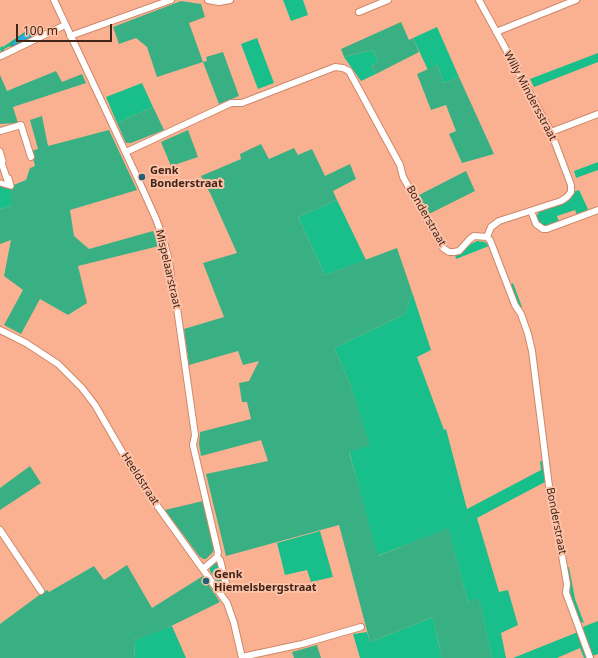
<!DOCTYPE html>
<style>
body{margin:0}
#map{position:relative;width:598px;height:658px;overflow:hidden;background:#fab191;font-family:"Noto Sans",sans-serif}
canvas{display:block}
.scale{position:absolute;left:16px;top:24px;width:96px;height:18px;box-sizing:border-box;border:2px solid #412518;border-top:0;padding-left:5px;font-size:12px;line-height:14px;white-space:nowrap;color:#412518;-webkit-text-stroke:3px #fec2a8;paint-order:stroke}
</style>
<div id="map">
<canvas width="598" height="658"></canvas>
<div class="scale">100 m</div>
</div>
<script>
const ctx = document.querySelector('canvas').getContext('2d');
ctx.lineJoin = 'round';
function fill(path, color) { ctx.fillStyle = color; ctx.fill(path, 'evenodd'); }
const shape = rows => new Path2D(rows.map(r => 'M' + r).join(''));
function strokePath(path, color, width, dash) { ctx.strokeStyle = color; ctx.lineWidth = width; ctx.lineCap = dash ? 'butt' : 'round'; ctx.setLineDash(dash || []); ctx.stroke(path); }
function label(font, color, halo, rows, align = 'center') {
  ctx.font = font + ' "Noto Sans",sans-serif'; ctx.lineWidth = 4; ctx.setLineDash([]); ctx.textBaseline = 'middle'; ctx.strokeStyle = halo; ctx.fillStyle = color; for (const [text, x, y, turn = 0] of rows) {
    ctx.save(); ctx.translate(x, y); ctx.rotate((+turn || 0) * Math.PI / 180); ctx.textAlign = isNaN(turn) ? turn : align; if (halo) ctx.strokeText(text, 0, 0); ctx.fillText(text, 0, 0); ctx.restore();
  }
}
fill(shape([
 [283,0,303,0,308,15,291,21],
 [437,27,459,77,444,83,437,65,428,70,413,38],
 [29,29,32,38,11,49,10,46,4,49,4,51,1,53,0,48,2,46,3,47],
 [257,38,274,83,258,89,241,44],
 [373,50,379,62,371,66,376,74,361,81,344,57],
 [598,53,598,62,534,87,530,79],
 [142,83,153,107,117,123,106,97],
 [598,162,598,170,576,178,574,171],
 [0,183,11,186,11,206,0,209],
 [579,190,588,209,586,211,577,215,575,210,557,216,559,222,545,226,541,226,537,222,536,217,539,212,567,202,571,198,573,192],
 [419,196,442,237,445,243,443,244,417,197],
 [337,200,366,260,325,275,298,217],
 [477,241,485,242,489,246,456,259,455,254,460,253,471,244],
 [513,283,522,307,520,308,510,285],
 [412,292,431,350,417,357,444,430,446,429,467,509,541,470,540,461,543,462,545,482,477,518,499,592,508,590,518,625,501,633,506,658,492,658,479,599,468,602,448,529,377,556,349,451,369,445,349,381,334,348,405,314],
 [320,531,333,577,311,582,307,570,285,575,277,543],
 [214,563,217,563,218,567,223,588,230,591,225,593,210,571,210,567],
 [569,567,575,599,584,623,580,622,571,597,567,568],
 [433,617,442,658,360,658,353,634,367,632,370,642],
 [598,621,598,654,592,656,582,628,585,626],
 [172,626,186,658,135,658,134,640],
 [578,632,587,658,584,658,580,648,557,658,513,658]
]), '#18bf8a');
fill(shape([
 [181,1,201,4,205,17,189,23,203,62,207,61,206,57,223,52,239,96,219,104,203,62,157,77,147,47,136,38,119,44,113,27],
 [401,22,409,40,413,38,419,52,376,74,371,66,379,62,373,50,344,57,341,49],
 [437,65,444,83,459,77,494,154,462,163,449,134,456,131,446,105,431,110,417,74],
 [56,71,62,82,82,74,86,83,13,107,18,123,0,124,0,75,7,91],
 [153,107,164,130,131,143,126,143,117,123],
 [42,116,48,146,109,130,137,190,70,210,74,236,89,249,153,231,159,246,78,266,87,303,68,315,40,299,21,334,4,325,23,290,4,276,11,240,0,244,0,209,11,206,11,186,26,180,30,168,35,166,31,151,38,149,30,120],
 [188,130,198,157,171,166,161,142],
 [261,144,269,159,294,148,298,155,312,149,325,176,350,164,356,179,333,191,337,200,298,217,325,275,397,248,412,292,405,314,334,348,349,381,370,445,349,452,378,556,448,528,468,602,479,598,492,658,442,658,433,617,370,642,339,525,226,556,206,474,268,461,261,440,201,456,199,444,200,432,251,419,247,402,242,402,239,383,249,381,259,361,243,365,238,351,189,365,184,329,224,317,203,263,237,253,211,195,201,176,241,159,240,154],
 [466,171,475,191,429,214,419,195],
 [30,466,41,483,0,510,0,488],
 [203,501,214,548,213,552,206,559,203,559,199,556,165,510],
 [127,565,152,608,203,576,220,602,163,630,134,640,135,658,0,658,0,624,38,596,47,590,49,592,94,566,104,580],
 [317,645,321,658,294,658,292,652]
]), '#39b083');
const water = shape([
 [26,32,28,32,31,35,30,38,12,46,12,43,26,32]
]);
fill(water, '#27b1db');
strokePath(water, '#2f87a0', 1);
const pedestrian = shape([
 [0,151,3,161],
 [0,183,11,186,9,178]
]);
const minor = shape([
 [54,0,138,179,156,219,163,238,169,261,174,299,177,308,195,435,193,445,218,552,217,557,203,569],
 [208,0,219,2,230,0],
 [479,0,551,132,571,185,571,192,567,197,561,201,499,221,491,227,487,237],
 [359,12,388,0],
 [496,32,576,0],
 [70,36,171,0],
 [1,56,65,25],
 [0,131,21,125,31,157],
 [551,132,598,114],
 [126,152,231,103,242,103,335,67,343,68,349,71,400,165,403,177,443,248,449,252,454,252,459,251,470,239,474,236,487,237,490,240,515,305,521,314,528,334,532,351,550,494,553,504,567,584,566,593,590,658],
 [0,158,8,182],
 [531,211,536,224,543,229,547,229,598,210],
 [0,330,26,343,58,364,82,388,95,405,128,462,151,497,227,603,234,623,242,658],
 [0,530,41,591],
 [217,557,220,560,227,588],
 [242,657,302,644,361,627]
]);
strokePath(pedestrian, '#ce8869', 7);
strokePath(minor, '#ce8869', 8);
strokePath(pedestrian, '#fff', 5);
strokePath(minor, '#fff', 6);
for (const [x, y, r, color] of [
 [142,177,4,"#216176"],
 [206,581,4,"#216176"]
]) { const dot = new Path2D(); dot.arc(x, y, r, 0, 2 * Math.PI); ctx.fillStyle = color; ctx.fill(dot); strokePath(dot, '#fec2a8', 1.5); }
label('11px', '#412518', '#fec2a8', [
 ["Willy Mindersstraat",530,96,62],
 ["Bonderstraat",426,216,60],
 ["Mispelaarstraat",168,269,77],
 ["Heeldstraat",140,479,57],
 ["Bonderstraat",556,521,79]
]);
label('bold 11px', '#412518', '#fec2a8', [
 ["Genk",150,171],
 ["Bonderstraat",150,184],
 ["Genk",214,575],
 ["Hiemelsbergstraat",214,588]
], 'left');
</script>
